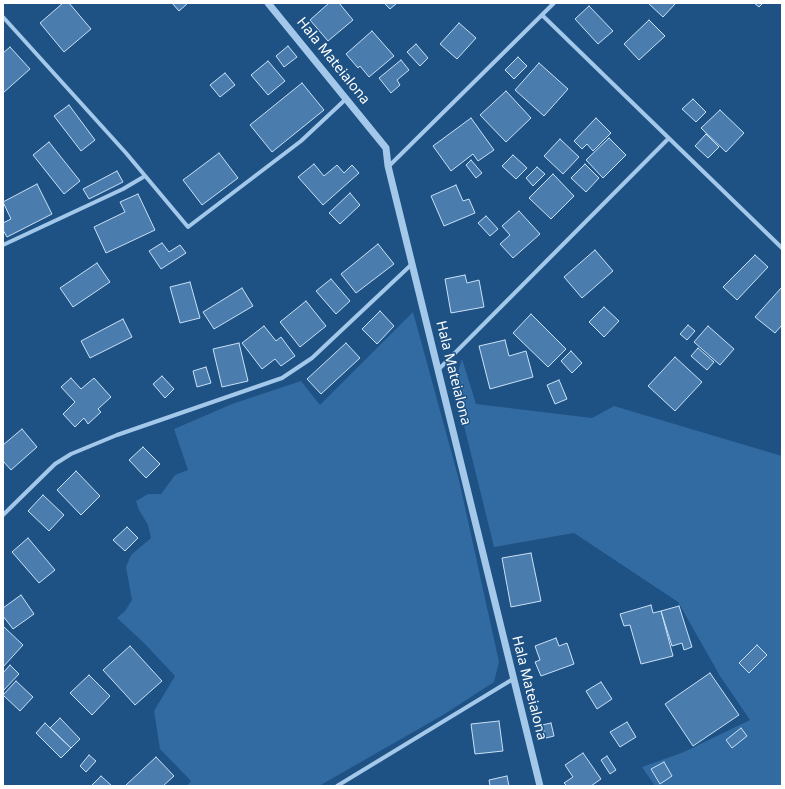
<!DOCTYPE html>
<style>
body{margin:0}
#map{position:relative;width:785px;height:789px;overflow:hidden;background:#1e5184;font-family:"Noto Sans",sans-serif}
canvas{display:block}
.frame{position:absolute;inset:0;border:4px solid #fff;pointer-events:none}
</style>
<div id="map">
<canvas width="785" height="789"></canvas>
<div class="frame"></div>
</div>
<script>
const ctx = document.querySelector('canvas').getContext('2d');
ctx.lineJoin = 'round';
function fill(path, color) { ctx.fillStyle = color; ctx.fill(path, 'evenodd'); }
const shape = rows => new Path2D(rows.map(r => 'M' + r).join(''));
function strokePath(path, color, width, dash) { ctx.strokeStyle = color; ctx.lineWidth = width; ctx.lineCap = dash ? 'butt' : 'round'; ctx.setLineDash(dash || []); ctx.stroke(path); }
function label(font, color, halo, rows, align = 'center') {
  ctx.font = font + ' "Noto Sans",sans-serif'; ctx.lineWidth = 3; ctx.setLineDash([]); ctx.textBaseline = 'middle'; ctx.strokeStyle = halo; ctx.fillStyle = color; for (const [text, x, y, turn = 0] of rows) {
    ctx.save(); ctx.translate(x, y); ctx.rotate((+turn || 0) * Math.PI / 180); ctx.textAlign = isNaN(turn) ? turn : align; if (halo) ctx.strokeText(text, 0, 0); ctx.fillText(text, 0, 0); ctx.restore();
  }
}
fill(shape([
 [413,312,459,480,499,662,494,682,443,715,319,786,187,786,191,781,160,749,154,711,175,676,144,643,117,618,125,611,132,600,126,567,131,555,151,538,148,525,139,510,136,501,148,494,161,494,175,475,188,470,174,429,232,404,301,381,320,405],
 [462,359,476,404,592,418,614,406,782,456,782,786,655,786,642,767,684,752,750,720,720,676,678,602,574,533,494,547,454,385]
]), '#316ba1');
const building = shape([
 [63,3,69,3,91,29,64,52,40,23,63,3],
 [172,3,188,3,179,11,172,3],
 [329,3,339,3,353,20,328,41,310,20,329,3],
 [384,3,397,3,390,9,384,3],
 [648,3,676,3,663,17,648,3],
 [754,3,763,3,759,7,754,3],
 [589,6,613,31,598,44,575,19,589,6],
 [649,20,665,36,639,60,624,44,649,20],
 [459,23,476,38,457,59,440,44,459,23],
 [372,31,394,56,369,77,360,66,358,68,346,54,372,31],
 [416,44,428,58,420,66,407,52,416,44],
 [288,46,297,57,284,67,276,56,288,46],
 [10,47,30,69,3,93,3,53,10,47],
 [518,57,527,66,514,79,505,70,518,57],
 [401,60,409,70,397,80,400,85,391,93,379,78,401,60],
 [268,61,285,81,268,95,251,75,268,61],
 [539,63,568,89,544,116,515,90,539,63],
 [225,73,235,85,220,97,210,85,225,73],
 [302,83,324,110,272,152,250,125,302,83],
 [506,91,531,118,506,142,480,115,506,91],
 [693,99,706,112,696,122,682,109,693,99],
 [69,105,95,140,81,151,54,116,69,105],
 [720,110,744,133,726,152,701,128,720,110],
 [471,118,494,150,478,161,473,154,451,171,433,146,471,118],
 [596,118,611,133,593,151,587,144,582,149,574,141,596,118],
 [706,134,719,147,708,158,695,146,706,134],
 [609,138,626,155,603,178,586,160,609,138],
 [560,139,579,157,563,174,544,156,560,139],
 [49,142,80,181,64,194,33,155,49,142],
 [219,153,238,178,202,205,183,180,219,153],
 [513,155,527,168,516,179,502,166,513,155],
 [471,160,482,173,476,178,466,165,471,160],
 [314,164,324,176,337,165,344,173,352,165,359,173,323,205,298,177,314,164],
 [585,164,599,178,586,192,571,178,585,164],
 [537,167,545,174,533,186,526,178,537,167],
 [117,171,123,182,89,199,83,189,117,171],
 [553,174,574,196,551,219,529,198,553,174],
 [37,184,52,214,7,237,3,230,3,223,11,219,3,202,37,184],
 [456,185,463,201,469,199,475,213,444,226,431,196,456,185],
 [350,193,360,205,340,224,329,213,350,193],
 [138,194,155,230,106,253,94,227,125,212,120,202,138,194],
 [519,211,540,234,513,258,500,244,510,235,502,226,519,211],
 [486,216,498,229,490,236,478,223,486,216],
 [162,243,169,252,180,245,186,253,161,269,149,251,162,243],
 [378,244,394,264,356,293,341,274,378,244],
 [595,250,613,271,582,298,564,277,595,250],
 [755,255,768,267,737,300,723,287,755,255],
 [97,263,110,282,73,307,60,288,97,263],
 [465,275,467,283,479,280,484,307,451,313,445,279,465,275],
 [331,279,350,301,336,314,316,291,331,279],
 [190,282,200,318,180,323,170,287,190,282],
 [782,287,782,325,775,333,755,317,782,287],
 [242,288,253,306,214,329,203,312,242,288],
 [306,301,326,326,300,347,280,322,306,301],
 [604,307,619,321,604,337,589,322,604,307],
 [380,311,394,326,377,344,362,329,380,311],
 [531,314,566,349,548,367,513,333,531,314],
 [123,319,132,337,90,358,81,341,123,319],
 [688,325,695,331,687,340,680,334,688,325],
 [264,326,276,341,281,337,295,356,281,366,275,359,262,369,242,343,264,326],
 [708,326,734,349,720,365,694,342,708,326],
 [505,340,509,356,526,351,533,377,490,389,479,346,505,340],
 [239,343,248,381,222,387,213,349,239,343],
 [346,343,360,358,321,394,307,379,346,343],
 [698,348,714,362,707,370,691,356,698,348],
 [571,351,582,363,572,373,561,361,571,351],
 [675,357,702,382,675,411,648,386,675,357],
 [206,367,211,383,197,387,193,371,206,367],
 [162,376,174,389,165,398,153,384,162,376],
 [71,378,81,389,94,378,111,397,98,409,101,412,88,424,84,418,75,427,63,414,75,402,61,387,71,378],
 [559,380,567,399,555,404,547,385,559,380],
 [22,429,37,447,11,470,3,461,3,445,22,429],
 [143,447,160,464,146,478,129,460,143,447],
 [76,471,100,496,81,515,57,490,76,471],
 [43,495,64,515,49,531,28,511,43,495],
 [127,527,138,538,125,551,113,540,127,527],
 [28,538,55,570,39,583,12,552,28,538],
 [531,553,541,601,511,607,502,558,531,553],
 [21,595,34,614,13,629,3,616,3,608,21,595],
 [651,605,653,613,661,611,673,656,641,664,630,625,624,626,620,614,651,605],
 [679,606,692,647,684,650,682,643,672,646,661,611,679,606],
 [3,626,23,645,3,667,3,626],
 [556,638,559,646,567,643,574,664,541,676,535,662,540,660,535,646,556,638],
 [757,645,767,655,749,673,739,663,757,645],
 [130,646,162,681,135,705,103,670,130,646],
 [10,665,19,674,3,691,3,673,10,665],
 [710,673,739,715,693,746,665,704,710,673],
 [89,675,110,696,92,715,70,693,89,675],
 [16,681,33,697,20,711,3,695,16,681],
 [601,682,612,699,597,709,586,691,601,682],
 [60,718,80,739,71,748,50,728,60,718],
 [499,721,503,751,475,754,471,724,499,721],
 [627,722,636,737,620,747,610,732,627,722],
 [45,723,71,748,61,758,36,733,45,723],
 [551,723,554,736,546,738,542,725,551,723],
 [741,728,747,736,732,748,726,740,741,728],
 [583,753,601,779,591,786,567,786,564,783,573,777,565,765,583,753],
 [89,755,96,761,86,772,80,766,89,755],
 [607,756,616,770,610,774,601,760,607,756],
 [156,757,174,776,163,786,128,786,126,785,156,757],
 [664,762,672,776,660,784,651,769,664,762],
 [101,776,112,786,91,786,101,776],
 [507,776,509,786,490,786,489,780,507,776]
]);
fill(building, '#4a7dae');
strokePath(building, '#c9e1f7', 1);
strokePath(shape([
 [542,15,782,248],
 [3,17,126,153,188,227,301,141,347,98],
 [389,166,554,3],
 [3,245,123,189,145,176],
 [439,369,668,139],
 [3,515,55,464,71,454,117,435,282,378,312,358,412,264],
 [337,786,513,679]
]), '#a4c8ea', 4);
strokePath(shape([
 [268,3,386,148,388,166,540,786]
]), '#a4c8ea', 7);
label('14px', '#fff', '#1e5184', [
 ["Hala Mateialona",333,61,51],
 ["Hala Mateialona",453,373,76],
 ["Hala Mateialona",529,688,76]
]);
</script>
